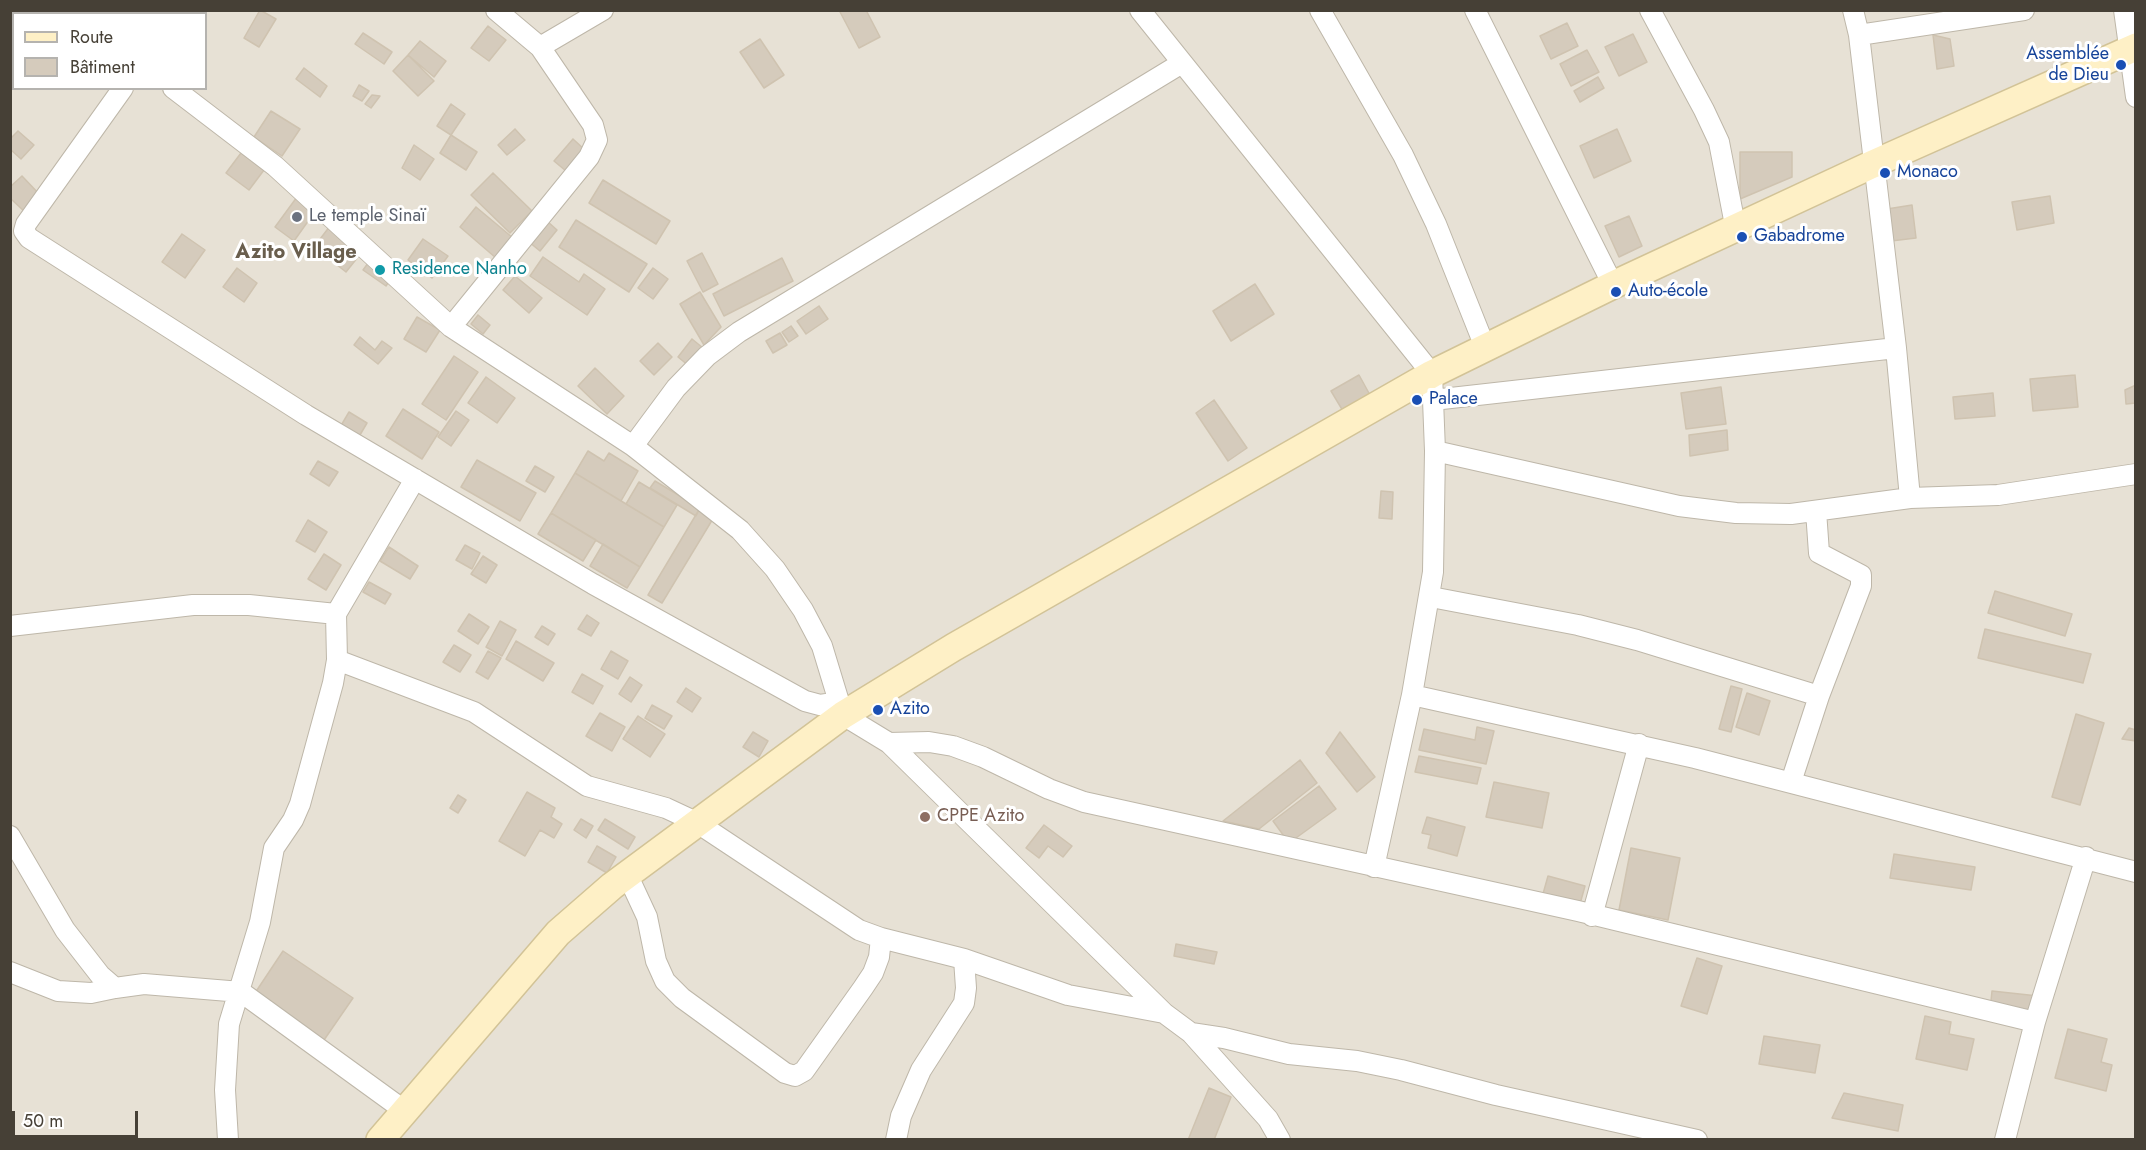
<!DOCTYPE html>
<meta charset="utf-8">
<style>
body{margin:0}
#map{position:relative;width:2146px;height:1150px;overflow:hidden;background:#f3efe7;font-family:Jost,sans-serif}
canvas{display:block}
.frame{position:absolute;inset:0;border:12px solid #464036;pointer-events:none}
.legend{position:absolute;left:12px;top:12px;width:195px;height:78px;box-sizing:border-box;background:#fff;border:2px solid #b5b3af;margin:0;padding:8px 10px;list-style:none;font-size:18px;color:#464036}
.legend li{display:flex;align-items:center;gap:12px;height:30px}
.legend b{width:30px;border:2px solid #b5b3af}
.scale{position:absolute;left:12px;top:1111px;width:126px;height:27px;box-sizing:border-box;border:3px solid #464036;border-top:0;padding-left:8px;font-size:18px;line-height:21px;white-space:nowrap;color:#464036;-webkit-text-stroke:4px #fff;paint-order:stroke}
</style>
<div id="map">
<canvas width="2146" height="1150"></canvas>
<div class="frame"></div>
<ul class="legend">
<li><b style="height:8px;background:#fef0c6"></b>Route</li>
<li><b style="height:16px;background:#d5cbbc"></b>Bâtiment</li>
</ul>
<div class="scale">50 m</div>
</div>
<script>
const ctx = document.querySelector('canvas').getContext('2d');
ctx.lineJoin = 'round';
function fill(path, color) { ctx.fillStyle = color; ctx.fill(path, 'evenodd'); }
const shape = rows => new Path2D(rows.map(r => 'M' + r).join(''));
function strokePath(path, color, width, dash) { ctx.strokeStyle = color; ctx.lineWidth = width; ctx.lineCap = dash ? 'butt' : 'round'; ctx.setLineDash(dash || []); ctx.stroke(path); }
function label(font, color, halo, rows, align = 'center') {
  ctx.font = font + ' Jost,sans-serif'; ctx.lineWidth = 6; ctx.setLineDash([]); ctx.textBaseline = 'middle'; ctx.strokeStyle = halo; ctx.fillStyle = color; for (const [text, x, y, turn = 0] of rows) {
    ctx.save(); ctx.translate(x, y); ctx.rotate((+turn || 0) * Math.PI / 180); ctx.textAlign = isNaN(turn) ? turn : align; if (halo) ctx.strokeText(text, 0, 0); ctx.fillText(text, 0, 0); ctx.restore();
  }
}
fill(shape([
 [11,11,2135,11,2135,1139,11,1139],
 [14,14,206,14,206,88,14,88]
]), '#e7e1d5');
const building = shape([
 [260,10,276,19,259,47,244,38,260,10],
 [839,10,866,10,880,37,859,48,839,10],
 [1567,23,1578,46,1551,59,1540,36,1567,23],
 [488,26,506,40,489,61,471,48,488,26],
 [363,33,392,52,384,64,355,44,363,33],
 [1633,34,1647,62,1619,76,1605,47,1633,34],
 [1933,35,1950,39,1954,66,1937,69,1933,35],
 [760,39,784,75,764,88,740,52,760,39],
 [420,41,446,61,434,77,408,55,420,41],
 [1587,50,1599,72,1571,86,1560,64,1587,50],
 [408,55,434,81,418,96,393,71,408,55],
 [304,68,327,86,320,97,296,79,304,68],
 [1598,77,1604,88,1580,102,1574,91,1598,77],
 [359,85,369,91,362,101,353,96,359,85],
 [372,95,380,96,371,108,365,104,372,95],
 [451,104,465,114,451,135,437,126,451,104],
 [271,111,300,129,282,156,254,137,271,111],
 [515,129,525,140,507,155,498,145,515,129],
 [1617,129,1631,161,1594,178,1580,146,1617,129],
 [18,131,34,145,21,159,10,149,10,139,18,131],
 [451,135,477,152,466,170,440,153,451,135],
 [573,139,585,150,566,171,554,161,573,139],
 [414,145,434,159,420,180,402,168,414,145],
 [1740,152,1792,152,1792,177,1740,199,1740,152],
 [241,153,264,170,249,190,226,173,241,153],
 [493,173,532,211,510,233,471,195,493,173],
 [22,176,42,197,26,213,10,198,10,187,22,176],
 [603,180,670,221,656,244,589,203,603,180],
 [2050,196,2054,223,2017,230,2012,202,2050,196],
 [297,197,316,210,294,241,275,227,297,197],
 [1912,205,1916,238,1891,241,1887,209,1912,205],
 [476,207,513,238,496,258,460,227,476,207],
 [1629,216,1642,246,1619,257,1605,226,1629,216],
 [576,220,647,264,629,292,559,247,576,220],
 [547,221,557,230,540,251,529,242,547,221],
 [330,226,362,252,346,272,314,247,330,226],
 [182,234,205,250,185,278,162,262,182,234],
 [423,239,448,256,432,278,408,260,423,239],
 [702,253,718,284,703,292,687,261,702,253],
 [374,255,396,271,386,286,363,270,374,255],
 [543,257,579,282,584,274,605,289,587,315,530,276,543,257],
 [782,258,793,281,724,316,713,294,782,258],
 [237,268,257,283,244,302,223,287,237,268],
 [653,268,668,279,653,299,638,288,653,268],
 [515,276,542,298,529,313,503,290,515,276],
 [1255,284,1274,314,1231,341,1213,311,1255,284],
 [700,292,721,327,704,345,680,304,700,292],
 [819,306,828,319,806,334,797,321,819,306],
 [478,315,490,325,483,334,471,324,478,315],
 [417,317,440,330,426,352,404,339,417,317],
 [791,326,798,336,789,342,782,332,791,326],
 [780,333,787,345,773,353,766,341,780,333],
 [360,337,375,350,382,341,392,348,378,364,354,345,360,337],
 [692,339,703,348,689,366,678,357,692,339],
 [658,343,672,357,654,375,640,361,658,343],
 [454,356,478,372,446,420,422,404,454,356],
 [595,368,624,396,607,414,578,386,595,368],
 [1359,375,1370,395,1343,411,1331,391,1359,375],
 [2075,375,2078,407,2033,411,2030,379,2075,375],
 [486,377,515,398,497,423,468,403,486,377],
 [2136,385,2136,403,2126,404,2125,390,2136,385],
 [1721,387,1726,424,1686,429,1681,393,1721,387],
 [1993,393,1995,416,1955,419,1953,397,1993,393],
 [1214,400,1247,448,1228,461,1196,413,1214,400],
 [403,409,439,432,422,459,386,436,403,409],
 [456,411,469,420,451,446,438,437,456,411],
 [349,412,367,423,357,440,339,429,349,412],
 [1727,430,1728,450,1690,456,1689,435,1727,430],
 [588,451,604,461,609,453,638,471,621,501,575,473,588,451],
 [477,460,536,493,520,521,461,487,477,460],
 [318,461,338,472,329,486,310,474,318,461],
 [535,466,554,477,545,492,526,481,535,466],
 [575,473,664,527,640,567,551,513,575,473],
 [655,481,700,508,696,516,650,488,655,481],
 [639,482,677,505,664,527,626,504,639,482],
 [1381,491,1393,492,1392,519,1379,518,1381,491],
 [700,508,714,517,662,603,648,595,700,508],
 [551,513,596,540,583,561,538,534,551,513],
 [308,520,327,532,315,552,296,541,308,520],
 [603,544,640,567,627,588,590,566,603,544],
 [465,545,480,553,472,569,456,560,465,545],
 [389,547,418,566,410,579,380,561,389,547],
 [324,554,341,565,326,590,308,579,324,554],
 [483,556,497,565,486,583,471,574,483,556],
 [369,582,391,594,385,604,363,592,369,582],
 [1995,591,2072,614,2065,636,1988,613,1995,591],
 [469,614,489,627,478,644,458,631,469,614],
 [587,615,599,623,591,636,578,629,587,615],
 [500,621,516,630,502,656,486,647,500,621],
 [542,626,555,634,548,645,535,637,542,626],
 [1985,629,2091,654,2083,683,1978,658,1985,629],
 [516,641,554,663,543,681,506,659,516,641],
 [454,645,471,655,460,672,443,662,454,645],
 [488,651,501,658,488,679,476,672,488,651],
 [611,651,628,661,618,679,601,669,611,651],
 [582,674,603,686,593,704,572,692,582,674],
 [630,677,642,685,631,702,619,694,630,677],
 [1731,686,1742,689,1731,732,1719,729,1731,686],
 [686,688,701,698,692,712,677,702,686,688],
 [1747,693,1770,701,1759,735,1736,727,1747,693],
 [652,705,672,716,664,729,645,718,652,705],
 [600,713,625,727,612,751,586,736,600,713],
 [2076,714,2104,723,2080,805,2052,797,2076,714],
 [638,716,665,734,650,757,623,739,638,716],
 [1477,727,1494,731,1486,764,1419,750,1424,729,1475,740,1477,727],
 [2129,728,2136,730,2136,741,2122,739,2129,728],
 [753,732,768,741,759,757,743,747,753,732],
 [1340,732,1375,777,1357,792,1326,753,1340,732],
 [1419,756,1481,768,1477,784,1415,772,1419,756],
 [1300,760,1317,783,1259,829,1223,821,1300,760],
 [1494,782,1549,793,1542,828,1486,817,1494,782],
 [1319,786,1336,809,1289,843,1273,821,1319,786],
 [527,792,555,808,551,817,562,824,554,838,540,830,525,856,499,841,527,792],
 [458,795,466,800,458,813,450,808,458,795],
 [1427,817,1465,827,1457,856,1428,848,1431,835,1422,833,1427,817],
 [581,819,593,826,586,838,574,830,581,819],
 [605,819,635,837,628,849,598,830,605,819],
 [1044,825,1072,846,1063,857,1048,846,1039,858,1026,848,1044,825],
 [597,846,616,857,607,873,588,862,597,846],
 [1631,848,1680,858,1668,920,1619,910,1631,848],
 [1894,854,1975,867,1971,890,1890,878,1894,854],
 [1548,876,1585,886,1578,911,1541,901,1548,876],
 [1176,944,1217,952,1214,964,1174,956,1176,944],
 [283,951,353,998,324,1040,255,993,283,951],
 [1697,958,1722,966,1707,1014,1681,1006,1697,958],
 [1992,991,2038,996,2027,1015,1990,1011,1992,991],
 [1925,1016,1951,1022,1949,1034,1974,1039,1967,1070,1916,1059,1925,1016],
 [2068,1029,2107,1039,2101,1062,2112,1065,2106,1091,2055,1078,2068,1029],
 [1764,1036,1820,1045,1815,1073,1759,1064,1764,1036],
 [1209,1088,1231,1097,1214,1140,1188,1140,1209,1088],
 [1844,1093,1903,1105,1898,1131,1832,1118,1844,1093]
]);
fill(building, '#d5cbbc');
strokePath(building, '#cfc3b0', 1.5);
const street = shape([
 [1140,10,1432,374,1435,451,1433,572,1412,695],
 [1320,10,1403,155,1436,224,1485,347],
 [1475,10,1613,285],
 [1650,10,1704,110,1719,142,1736,230],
 [1853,10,1859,35,1896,348,1910,498],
 [2124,10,2136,97],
 [1859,35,2024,10],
 [540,47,603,10],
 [123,88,26,224,24,231,29,238,306,415,593,584,805,701,820,705,840,702],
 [173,88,275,166,451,327,633,446,740,530,775,569,803,610,822,646,843,715,889,743,1164,1013,1191,1033,1268,1119,1280,1140],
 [451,327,589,157,597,140,593,125,540,47,496,10],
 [1433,400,1896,348],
 [633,446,676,388,707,356,739,332,1182,63],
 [1435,451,1679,506,1736,513,1791,514,1910,498,1998,495,2136,474],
 [1431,597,1578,625,1637,640,1819,696],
 [10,626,193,605,249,605,336,614],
 [337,660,474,712,587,786,666,808,696,822,859,930,881,938,964,959,1068,995,1164,1013],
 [889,743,929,742,953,746,983,757,1049,789,1084,802,1578,911,2035,1022],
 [1791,782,1819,696,1861,586,1861,575,1819,553,1816,511],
 [10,836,65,930,100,975,115,988,144,984,241,992,405,1111],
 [1374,867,1412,695,1695,758,2136,872],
 [627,874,647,917,656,961,665,981,682,998,785,1073,795,1076,804,1071,863,988,873,973,879,957,881,938],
 [1592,916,1639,744],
 [10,972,58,991,91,993,115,988],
 [1191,1033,1224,1038,1289,1054,1357,1061,1401,1070,1496,1095,1697,1140],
 [228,1140,225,1090,229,1024,260,922,274,848,293,820,300,804,333,683,337,660,336,614,415,479],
 [896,1140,901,1116,921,1070,964,1003,966,988,964,959],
 [2005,1140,2035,1022,2086,857]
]);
const secondary = shape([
 [380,1140,558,933,612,886,843,715,954,647,1432,374,1613,285,1873,164,2136,47]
]);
strokePath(street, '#beb7a9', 22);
strokePath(secondary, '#d2c397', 30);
strokePath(street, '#fff', 20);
strokePath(secondary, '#fef0c6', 27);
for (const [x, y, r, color] of [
 [2121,65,6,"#1a4fb4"],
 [1885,173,6,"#1a4fb4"],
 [297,217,6,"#6b7280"],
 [1742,237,6,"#1a4fb4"],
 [380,270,6,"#0f9aa8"],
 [1616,292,6,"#1a4fb4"],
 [1417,400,6,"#1a4fb4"],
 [878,710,6,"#1a4fb4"],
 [925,817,6,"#8d6e63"]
]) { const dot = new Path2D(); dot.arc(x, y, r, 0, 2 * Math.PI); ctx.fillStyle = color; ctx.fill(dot); strokePath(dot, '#fff', 2); }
label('18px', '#164399', '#fff', [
 ["Assemblée",2109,55,"right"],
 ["de Dieu",2109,76,"right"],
 ["Monaco",1897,173],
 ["Gabadrome",1754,237],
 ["Auto-école",1628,292],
 ["Palace",1429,400],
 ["Azito",890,710]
], 'left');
label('18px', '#5b616d', '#fff', [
 ["Le temple Sinaï",309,217]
], 'left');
label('18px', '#0d838f', '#fff', [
 ["Residence Nanho",392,270]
], 'left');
label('18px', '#785e54', '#fff', [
 ["CPPE Azito",937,817]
], 'left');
label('bold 20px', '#695e4d', '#fff', [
 ["Azito Village",296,253]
]);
</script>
